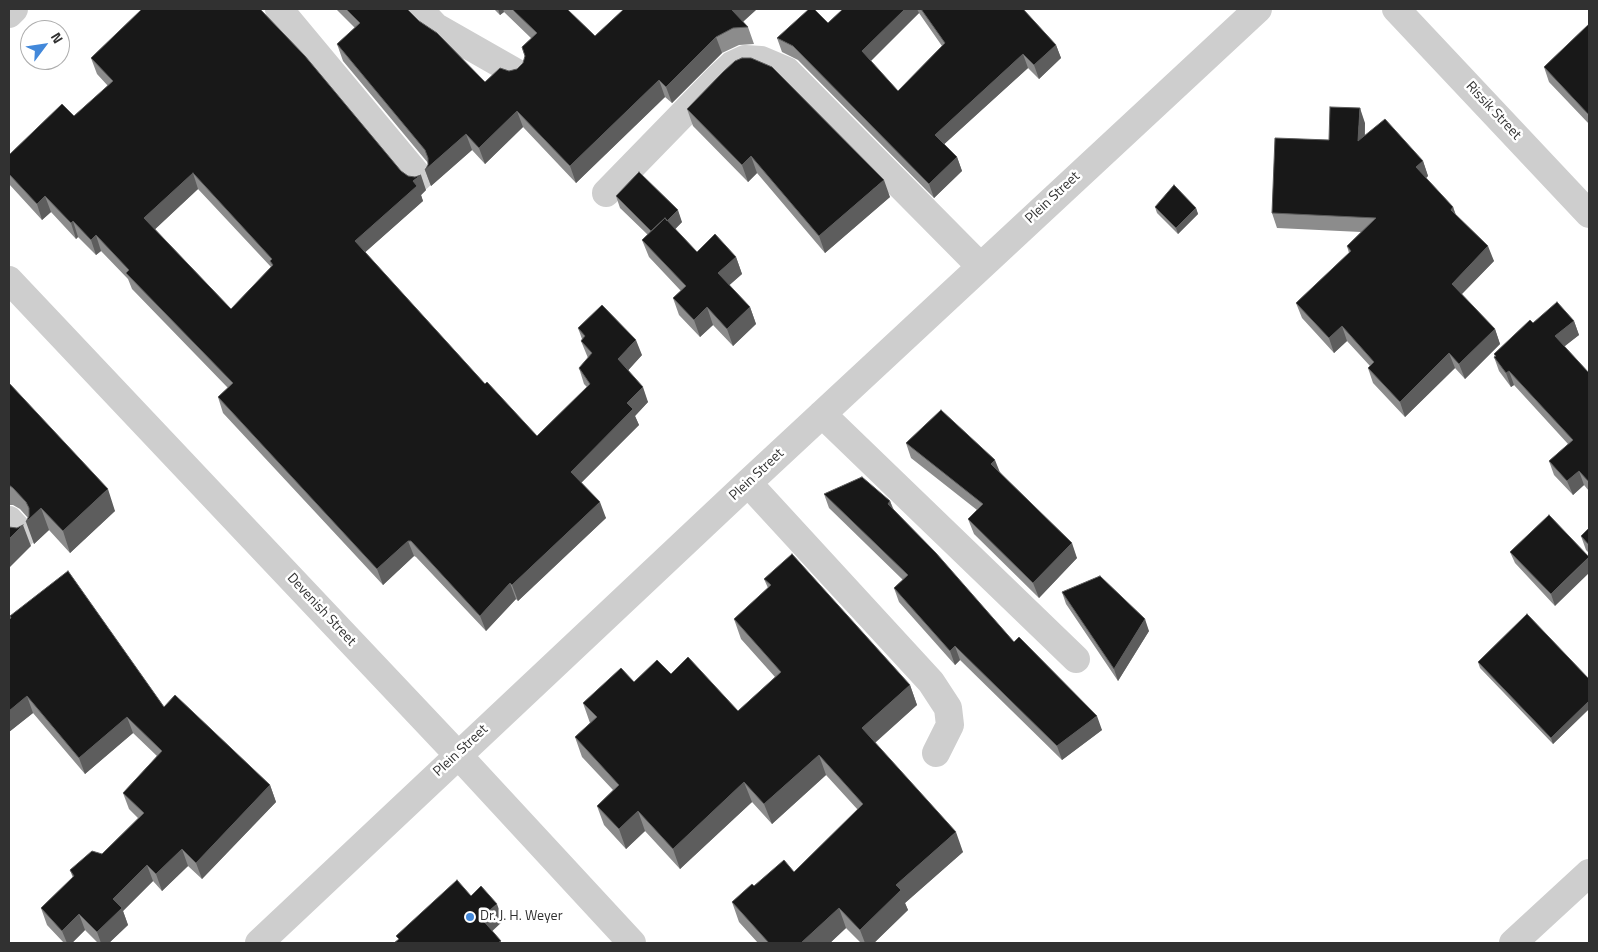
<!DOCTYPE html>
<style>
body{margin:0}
#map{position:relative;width:1598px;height:952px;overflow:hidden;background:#fff;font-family:"Titillium Web",sans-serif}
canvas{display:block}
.frame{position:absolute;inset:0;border:10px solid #313131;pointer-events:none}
.north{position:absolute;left:20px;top:20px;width:50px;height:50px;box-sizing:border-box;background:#fff;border:1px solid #adadad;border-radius:50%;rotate:59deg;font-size:14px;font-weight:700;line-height:20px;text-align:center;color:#313131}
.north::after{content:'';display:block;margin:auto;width:18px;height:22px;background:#4288da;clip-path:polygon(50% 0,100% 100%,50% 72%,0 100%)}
</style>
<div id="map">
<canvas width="1598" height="952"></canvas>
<div class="frame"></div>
<div class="north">N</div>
</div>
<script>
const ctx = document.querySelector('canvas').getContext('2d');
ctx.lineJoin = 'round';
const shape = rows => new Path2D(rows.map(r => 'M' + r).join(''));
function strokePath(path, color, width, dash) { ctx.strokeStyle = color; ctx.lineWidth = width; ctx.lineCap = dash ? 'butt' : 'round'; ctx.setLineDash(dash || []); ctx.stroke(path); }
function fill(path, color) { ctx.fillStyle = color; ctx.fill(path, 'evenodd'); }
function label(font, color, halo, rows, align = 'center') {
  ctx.font = font + ' "Titillium Web",sans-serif'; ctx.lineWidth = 5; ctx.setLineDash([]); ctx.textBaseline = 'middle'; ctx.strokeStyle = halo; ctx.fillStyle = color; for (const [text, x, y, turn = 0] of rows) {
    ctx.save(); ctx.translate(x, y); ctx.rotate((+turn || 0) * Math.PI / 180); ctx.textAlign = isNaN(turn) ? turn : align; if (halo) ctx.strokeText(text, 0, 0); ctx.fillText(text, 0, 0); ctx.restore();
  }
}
strokePath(shape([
 [279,9,419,177],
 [419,9,436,27,515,72],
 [1396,9,1589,214],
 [9,14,14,9],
 [606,193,718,78,732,65,745,59,761,60,787,71,980,266],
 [9,280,458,755,632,943],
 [822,414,1076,659],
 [748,483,931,682,948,708,950,725,936,753],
 [9,520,22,534],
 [259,943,748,483,1258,9],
 [1513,943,1589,873]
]), '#cecece', 28);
fill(shape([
 [336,9,407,9,419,21,485,82,509,71,517,69,523,63,532,39,504,12,500,15,494,9,567,9,595,36,624,9,757,9,743,22,748,27,754,44,739,45,722,53,672,103,665,97,576,183,523,127,485,164,472,150,431,186,425,170,428,165,428,163,343,61,337,44,355,28],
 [843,9,1023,9,1056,45,1061,58,1039,79,1028,68,944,144,957,157,962,171,934,198,798,60,782,52,777,38,828,23],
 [919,13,942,46,898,91,870,61],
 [1589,24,1589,124,1549,82,1544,67],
 [91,58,401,171,426,190,421,195,423,201,365,252,485,384,537,436,587,387,584,384,579,368,588,358,581,341,582,339,578,328,642,355,628,370,648,402,635,416,639,425,581,483,606,518,518,601,516,599,486,631,416,557,414,556,383,585,223,413,218,397,228,388,132,289,128,279,101,251,96,255,78,237,76,239,51,212,42,220,9,184,9,155,74,116,108,86,97,74],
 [198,189,271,267,231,309,155,229],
 [687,109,890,197,825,253,757,173,748,182,693,126],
 [1365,123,1365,136,1423,161,1428,176,1426,178,1453,207,1456,215,1494,261,1461,295,1495,329,1500,344,1465,379,1455,368,1405,417,1373,383,1368,368,1370,366,1347,341,1334,353,1302,318,1296,303,1349,253,1347,246,1361,232,1277,228,1272,213],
 [616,196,682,222,675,229,697,252,736,257,742,274,729,285,750,307,756,324,733,346,713,325,700,337,679,315,673,298,681,291,649,257,642,240,648,235,620,208],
 [1155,207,1196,208,1198,214,1178,234,1157,213],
 [1574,321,1579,335,1564,346,1589,373,1589,491,1584,485,1573,495,1554,475,1549,461,1568,444,1514,385,1511,387,1499,371,1494,357,1495,357,1494,354,1533,323],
 [9,383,115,511,70,553,49,530,34,544,28,518,20,509,13,505,9,505],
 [906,443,1000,472,1077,558,1039,598,974,534,968,519,977,510,911,458],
 [824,494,890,501,894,510,1014,642,1102,730,1062,760,960,660,955,665,899,602,894,588,903,580,829,508],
 [1549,515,1555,606,1515,563,1510,552],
 [1589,528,1589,553,1586,550,1581,536],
 [764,579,910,685,917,705,875,743,963,852,905,903,908,910,874,943,861,943,846,928,830,943,758,943,739,922,732,902,754,886,794,872,858,810,826,775,772,824,752,802,680,869,645,831,626,849,604,825,597,806,613,790,582,757,575,737,590,723,583,703,634,682,671,674,738,711,775,677,741,639,734,619,768,588],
 [1062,592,1149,631,1118,681,1066,604],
 [10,616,164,707,270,785,276,802,202,879,188,866,162,891,153,881,123,911,128,925,109,943,98,943,85,930,72,943,64,943,47,925,41,908,73,878,70,870,102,854,138,818,129,809,123,793,157,756,133,733,85,774,33,713,9,732,9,620,11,618],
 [1478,662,1589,679,1589,709,1553,744,1480,668]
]), '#8c8c8c');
fill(shape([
 [498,9,503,9,504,12,500,15],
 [733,9,757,9,738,26,732,10],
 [905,9,917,9,919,13,867,65,862,51],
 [716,37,722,53,672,103,666,87],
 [1056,45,1061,58,1039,79,1034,65],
 [1023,54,1028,68,940,148,935,135],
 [659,80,665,97,576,183,570,166],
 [1360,108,1365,123,1364,156,1358,141],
 [517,111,523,127,485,164,479,148],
 [466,134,472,150,431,186,425,170],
 [751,156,757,173,748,182,742,165],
 [957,157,962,171,934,198,929,184],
 [1423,161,1428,176,1422,182,1416,167],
 [193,173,198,189,150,234,144,218],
 [421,175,426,190,421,195,423,201,361,256,355,241,413,181],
 [884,180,890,197,825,253,819,236],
 [45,196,51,212,42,220,37,204],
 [1453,207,1458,222,1451,210],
 [1196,208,1198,214,1178,234,1176,228],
 [678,210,682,222,659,246,654,234],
 [73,221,78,237,76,239,71,223],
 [96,235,101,251,96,255,91,240],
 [1488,246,1494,261,1457,299,1452,284],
 [736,257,742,274,724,290,718,273],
 [707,307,713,325,700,337,694,320],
 [750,307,756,324,733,346,727,329],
 [1574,321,1579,335,1560,350,1555,336],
 [1342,326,1347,341,1334,353,1329,338],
 [1495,329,1500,344,1465,379,1459,364],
 [636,340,642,355,624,375,618,359],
 [1449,353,1455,368,1405,417,1400,402],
 [1509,371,1514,385,1511,387,1506,373],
 [643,387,648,402,635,416,639,425,576,488,571,472,627,403],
 [995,460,1001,475,991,464],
 [1579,471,1584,485,1573,495,1567,481],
 [108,489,115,511,70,553,63,531],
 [890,501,895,515,888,504],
 [600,502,606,518,518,601,512,585],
 [41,508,49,530,34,544,26,522],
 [23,525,31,546,9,568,9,539],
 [408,541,414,556,383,585,377,569],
 [1072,543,1077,558,1039,598,1033,583],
 [1589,557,1589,573,1555,606,1551,594],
 [510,583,516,599,486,631,480,616],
 [1145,619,1149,631,1118,681,1114,669],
 [955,646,960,660,955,665,950,651],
 [910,685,917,705,869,748,862,728],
 [27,696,33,713,9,732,9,711],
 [1589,701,1589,709,1553,744,1551,738],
 [1097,716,1102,730,1062,760,1057,746],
 [127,717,133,733,85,774,79,758],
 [819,755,826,775,772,824,764,804],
 [744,782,752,802,680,869,673,849],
 [270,785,276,802,202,879,196,863],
 [638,811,645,831,626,849,619,829],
 [956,832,963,852,905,903,908,910,874,943,865,943,860,930,896,885],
 [182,849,188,866,162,891,156,874],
 [147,865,153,881,123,911,128,925,109,943,101,943,97,932,113,899],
 [497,904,503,921,487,936,481,918],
 [839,908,846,928,830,943,801,943],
 [79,914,85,930,72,943,67,943,62,931]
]), '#5d5d5d');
const building = shape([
 [142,9,260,9,305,56,401,171,408,176,415,177,421,175,413,181,417,186,355,241,485,384,487,382,537,436,590,384,579,368,592,353,581,341,585,336,578,328,602,305,636,340,618,359,643,387,627,403,633,409,571,472,600,502,512,585,510,583,480,616,411,541,408,541,377,569,218,397,233,383,126,273,129,270,96,235,91,240,73,221,71,223,45,196,37,204,9,174,9,155,62,104,74,116,113,81,91,58,142,9],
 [193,173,272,259,270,261,273,265,231,309,144,218,193,173],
 [346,9,407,9,419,21,437,33,485,82,500,68,509,71,517,69,523,63,525,56,522,47,537,33,512,9,567,9,595,36,624,9,733,9,732,10,748,27,733,28,716,37,666,87,659,80,570,166,517,111,479,148,466,134,425,170,428,165,428,158,425,150,337,44,360,23,346,9],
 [809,9,814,9,828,23,843,9,905,9,862,51,898,91,945,43,921,9,1023,9,1056,45,1034,65,1023,54,935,135,957,157,929,184,793,46,777,38,809,9],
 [1589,24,1589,115,1544,67,1589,24],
 [742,58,751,58,772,67,884,180,819,236,751,156,742,165,687,109,723,72,735,61,742,58],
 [1330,107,1360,108,1358,141,1385,119,1423,161,1416,167,1453,207,1451,210,1488,246,1452,284,1495,329,1459,364,1449,353,1400,402,1368,368,1374,362,1342,326,1329,338,1296,303,1351,251,1347,246,1376,218,1272,213,1275,138,1329,140,1330,107],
 [639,172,678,210,667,221,665,218,651,231,616,196,639,172],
 [1174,185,1196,208,1176,228,1155,207,1174,185],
 [665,218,697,252,715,234,736,257,718,273,750,307,727,329,707,307,694,320,673,298,686,286,642,240,665,218],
 [1557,302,1574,321,1555,336,1589,373,1589,482,1579,471,1567,481,1549,461,1573,440,1509,371,1506,373,1494,357,1496,356,1494,354,1530,320,1533,323,1557,302],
 [9,383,108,489,63,531,41,508,26,522,29,516,29,508,26,502,13,488,9,485,9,383],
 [941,410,995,460,991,464,1072,543,1033,583,968,519,983,504,906,443,941,410],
 [862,477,890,501,888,504,936,553,1014,642,1019,637,1097,716,1057,746,955,646,950,651,894,588,908,575,824,494,862,477],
 [1549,515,1589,557,1551,594,1510,552,1549,515],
 [23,525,9,539,9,527,17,528,23,525],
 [1589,528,1589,545,1581,536,1589,528],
 [792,554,910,685,862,728,956,832,896,885,901,890,860,930,839,908,801,943,769,943,732,902,752,884,754,886,784,860,794,872,863,804,819,755,764,804,744,782,673,849,638,811,619,829,597,806,619,785,575,737,597,717,583,703,621,668,634,682,657,660,671,674,688,657,738,711,781,672,734,619,771,585,764,579,792,554],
 [68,571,164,707,175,695,270,785,196,863,182,849,156,874,147,865,113,899,122,908,97,932,79,914,62,931,41,908,74,876,70,870,92,851,102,854,144,813,123,793,162,751,127,717,79,758,27,696,9,711,9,620,11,618,10,616,68,571],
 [1100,576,1145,619,1114,669,1062,592,1100,576],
 [1527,614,1589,679,1589,701,1551,738,1478,662,1527,614],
 [457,880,471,896,481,886,497,904,481,918,501,941,498,943,394,943,399,939,396,936,457,880]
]);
fill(building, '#181818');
strokePath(building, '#5d5d5d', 1);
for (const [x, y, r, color] of [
 [470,917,5,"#4288da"]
]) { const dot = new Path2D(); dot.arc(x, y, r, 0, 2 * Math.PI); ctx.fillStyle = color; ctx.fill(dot); strokePath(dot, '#fff', 2); }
label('14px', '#313131', '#fff', [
 ["Rissik Street",1493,111,47],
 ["Plein Street",1053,198,-43],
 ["Plein Street",757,475,-43],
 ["Devenish Street",321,610,47],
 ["Plein Street",461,751,-43]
]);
label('14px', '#313131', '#fff', [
 ["Dr. J. H. Weyer",480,917]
], 'left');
</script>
